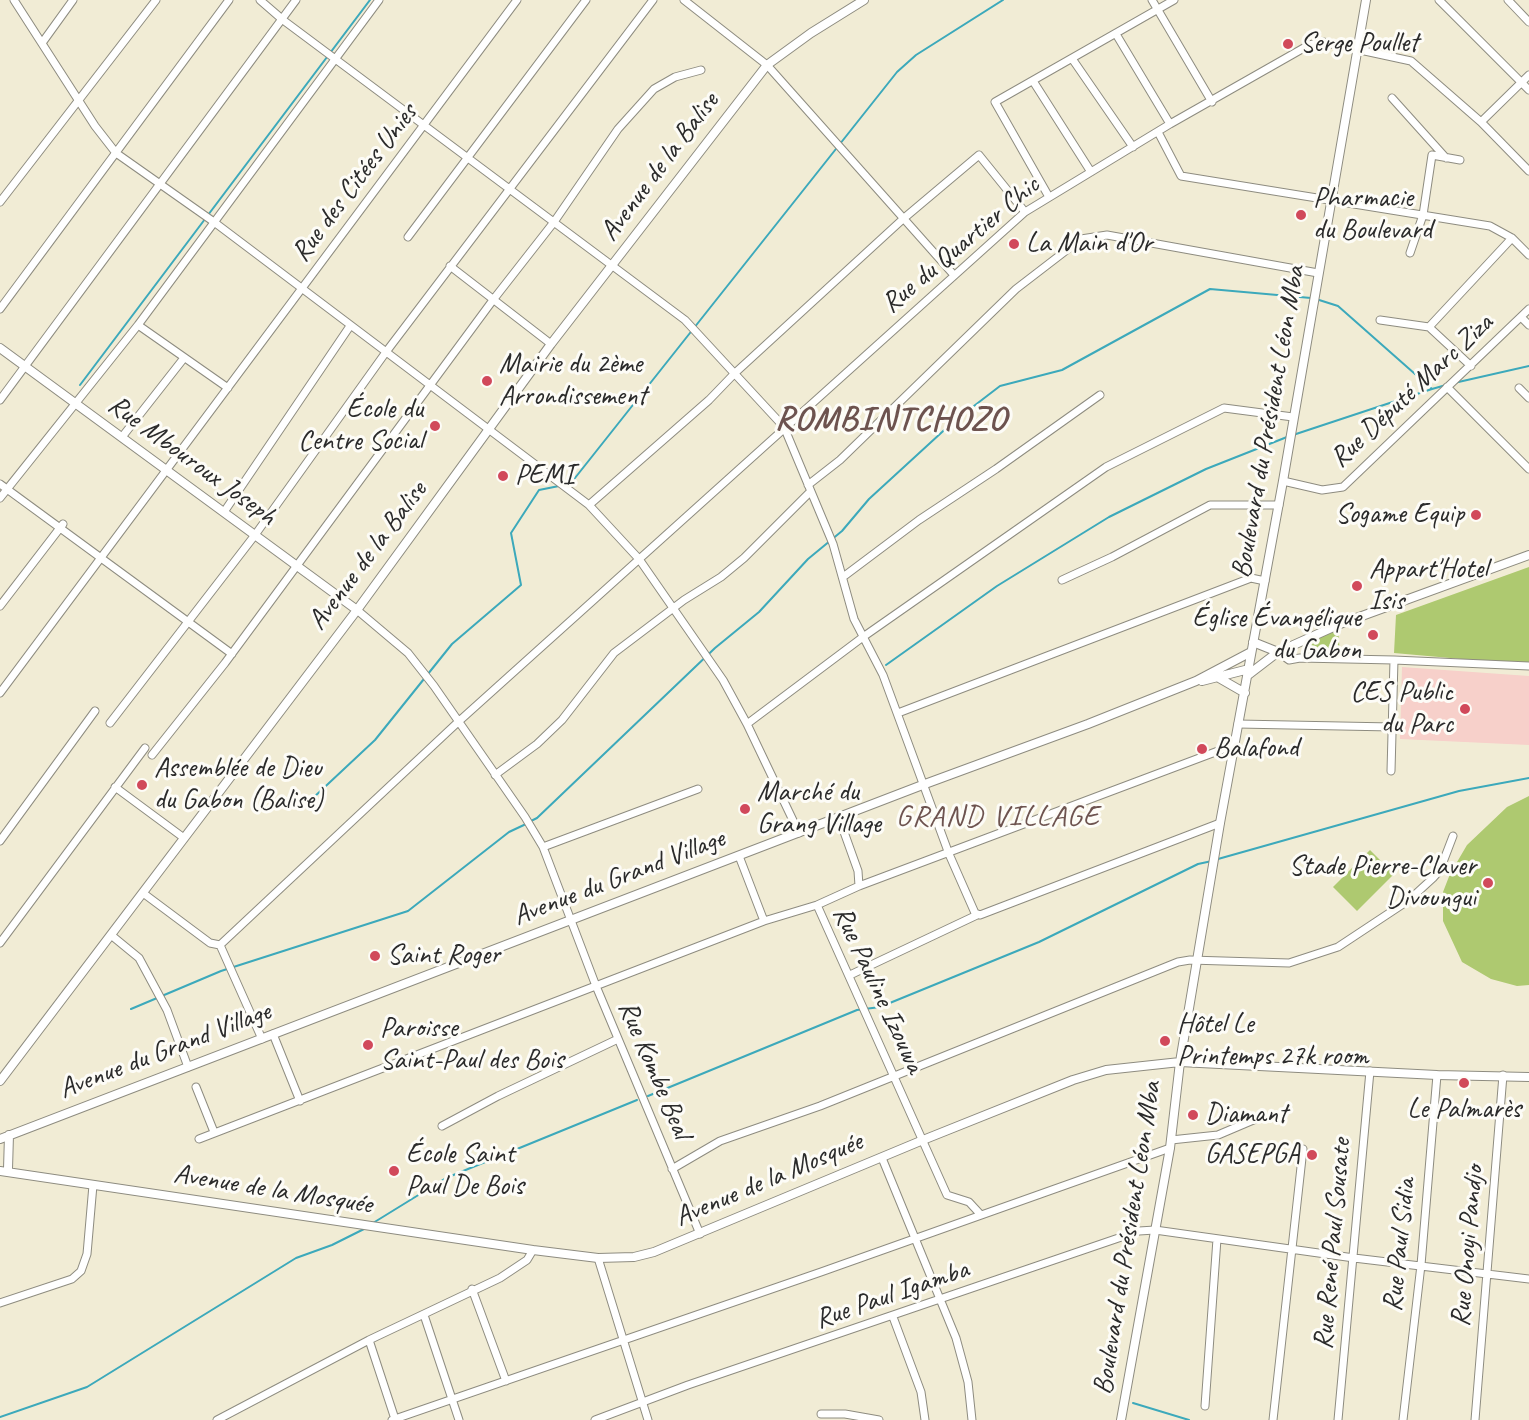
<!DOCTYPE html>
<meta charset="utf-8">
<style>
body{margin:0}
canvas{display:block;background:#f1ecd5}
</style>
<canvas width="1529" height="1420"></canvas>
<script>
const ctx = document.querySelector('canvas').getContext('2d');
ctx.lineJoin = 'round';
function fill(path, color) { ctx.fillStyle = color; ctx.fill(path, 'evenodd'); }
const shape = rows => new Path2D(rows.map(r => 'M' + r).join(''));
function strokePath(path, color, width, dash) { ctx.strokeStyle = color; ctx.lineWidth = width; ctx.lineCap = dash ? 'butt' : 'round'; ctx.setLineDash(dash || []); ctx.stroke(path); }
function label(font, color, halo, rows, align = 'center') {
  ctx.font = font + ' Caveat,sans-serif'; ctx.lineWidth = 6; ctx.setLineDash([]); ctx.textBaseline = 'middle'; ctx.strokeStyle = halo; ctx.fillStyle = color; for (const [text, x, y, turn = 0] of rows) {
    ctx.save(); ctx.translate(x, y); ctx.rotate((+turn || 0) * Math.PI / 180); ctx.textAlign = isNaN(turn) ? turn : align; if (halo) ctx.strokeText(text, 0, 0); ctx.fillText(text, 0, 0); ctx.restore();
  }
}
fill(shape([
 [1402,667,1529,676,1529,745,1400,739]
]), '#f7d0ca');
fill(shape([
 [1529,567,1529,665,1394,653,1396,615],
 [1338,628,1340,654,1302,652,1302,642],
 [1529,796,1529,985,1517,986,1491,979,1462,962,1443,921,1443,892,1450,874,1467,845,1507,807],
 [1370,850,1394,874,1357,911,1333,887]
]), '#aec970');
strokePath(shape([
 [1316,299,1338,306,1432,389,1446,385],
 [1454,383,1529,366],
 [80,385,370,0],
 [1293,435,1432,389],
 [565,485,571,483,897,72,916,55,1003,0],
 [886,665,997,586,1109,517,1206,469,1287,437],
 [313,798,375,740,452,644,521,585,511,533,539,490,559,486],
 [531,821,537,818,715,648,759,612,808,559,842,531,869,499,953,422,1000,386,1062,370,1210,289,1311,298],
 [1218,859,1459,791,1529,778],
 [131,1009,221,971,408,911,509,832,526,824],
 [648,1096,857,1010,880,1007,1039,942,1198,864,1212,861],
 [373,1223,446,1178,637,1100],
 [1133,1403,1189,1420],
 [0,1417,87,1387,296,1258,332,1245,366,1228]
]), '#3ca9bb', 2);
const minor = shape([
 [14,0,95,126,116,153,214,222,589,505,639,559,723,680,747,724,799,833],
 [260,0,283,20,685,320,784,427,833,544,854,619,883,675,949,854,975,913,980,915,1220,823],
 [684,0,767,65,953,274],
 [1152,0,1212,102],
 [1439,0,1529,90],
 [1508,0,1529,22],
 [1116,34,1170,124],
 [42,43,73,0],
 [1073,60,1133,147],
 [1033,81,1091,172],
 [1392,98,1446,158],
 [1481,122,1529,75],
 [1158,132,1181,176,1490,226,1512,238,1529,255],
 [1049,197,995,102,1174,0],
 [0,202,156,0],
 [408,237,586,0],
 [1410,253,1423,215,1432,155,1460,160],
 [450,266,551,344],
 [0,309,229,0],
 [1521,317,1529,325],
 [1380,320,1429,327],
 [138,325,228,388],
 [1471,366,1429,327,1512,238],
 [1447,387,1529,469],
 [1519,388,1529,398],
 [0,400,296,0],
 [122,437,184,358],
 [1283,481,1322,490,1343,487,1529,309],
 [0,484,232,654],
 [808,485,840,460,1016,289,1081,239,1107,235,1318,273],
 [0,498,138,325,379,0],
 [589,505,709,400,735,373,903,219,979,155,1025,212],
 [224,512,350,326],
 [843,577,919,520,996,469,1100,395],
 [1062,580,1112,557,1210,505,1279,505],
 [0,606,63,524],
 [357,610,408,653,434,686,525,817,543,847,596,986,700,1234],
 [1278,652,1289,660,1300,658,1394,660,1529,666],
 [0,693,517,0],
 [898,713,1251,578,1265,581],
 [110,723,255,535,386,352,653,0],
 [747,724,863,637,1106,467,1224,408,1293,417],
 [1238,724,1392,727],
 [152,755,225,663,493,300,554,222,618,129,654,89,675,77,701,70],
 [1391,771,1394,660],
 [495,775,537,744,562,720,614,653,684,600,721,577,744,558,810,492],
 [115,787,184,838],
 [839,818,858,871,859,886],
 [0,841,95,711],
 [543,847,698,789],
 [739,856,764,921],
 [143,893,210,943,220,945,457,723,1025,212,1170,124,1309,45,1323,42,1411,61,1481,122,1529,171],
 [817,905,947,1195,969,1202,981,1215],
 [111,935,139,958,167,1010,188,1067],
 [0,943,145,748],
 [220,945,262,1039],
 [850,975,977,915],
 [273,1034,300,1101],
 [196,1087,214,1132],
 [442,1126,498,1096,618,1039],
 [199,1139,764,921,817,905,859,886,1234,745],
 [1171,1140,1218,1135,1258,1118],
 [882,1158,956,1338,968,1382,972,1420],
 [672,1169,720,1141,820,1106,1178,962,1190,960,1289,963,1338,947,1409,900,1433,878,1440,870,1453,836],
 [598,1258,648,1420],
 [472,1289,506,1381],
 [0,1303,72,1279,81,1271,87,1254,93,1185],
 [424,1315,459,1420],
 [893,1317,921,1392,925,1420],
 [369,1340,395,1419],
 [1205,1406,1217,1239],
 [821,1414,845,1414,879,1420],
 [217,1420,369,1340,500,1278,527,1260,533,1250],
 [392,1420,821,1272,1170,1148],
 [595,1420,688,1385,1139,1231,1155,1230,1354,1258,1529,1279],
 [1273,1420,1303,1149],
 [1338,1420,1370,1071],
 [1403,1420,1421,1265,1437,1075],
 [1475,1420,1503,1075]
]);
const tertiary = shape([
 [0,348,357,610],
 [1253,642,1278,652],
 [1248,675,1278,652,1340,624,1529,555],
 [1219,678,1245,693],
 [1202,681,1249,669],
 [0,1081,357,610,551,344,767,65,811,33,864,0],
 [0,1139,925,784,1088,724,1196,681,1251,652],
 [8,1169,9,1135],
 [0,1171,533,1250,598,1258,634,1257,654,1252,923,1140,1073,1080,1106,1070,1180,1062,1437,1075,1529,1077],
 [1121,1420,1170,1148,1180,1062,1220,823,1283,481,1366,0]
]);
strokePath(minor, '#8e8c80', 9);
strokePath(tertiary, '#8e8c80', 10);
strokePath(minor, '#fff', 7);
strokePath(tertiary, '#fff', 8);
for (const [x, y, r, color] of [
 [1288,44,6,"#d1495b"],
 [1301,215,6,"#d1495b"],
 [1014,244,6,"#d1495b"],
 [487,381,6,"#d1495b"],
 [435,426,6,"#d1495b"],
 [503,476,6,"#d1495b"],
 [1476,515,6,"#d1495b"],
 [1357,586,6,"#d1495b"],
 [1373,635,6,"#d1495b"],
 [1465,709,6,"#d1495b"],
 [1202,749,6,"#d1495b"],
 [142,785,6,"#d1495b"],
 [745,809,6,"#d1495b"],
 [1488,883,6,"#d1495b"],
 [375,956,6,"#d1495b"],
 [1165,1041,6,"#d1495b"],
 [368,1045,6,"#d1495b"],
 [1464,1083,6,"#d1495b"],
 [1193,1115,6,"#d1495b"],
 [1312,1155,6,"#d1495b"],
 [394,1171,6,"#d1495b"]
]) { const dot = new Path2D(); dot.arc(x, y, r, 0, 2 * Math.PI); ctx.fillStyle = color; ctx.fill(dot); strokePath(dot, '#fdfcf7', 2); }
label('28px', '#2b2b2b', '#fdfcf7', [
 ["Serge Poullet",1300,44],
 ["Pharmacie",1313,199],
 ["du Boulevard",1313,231],
 ["La Main d'Or",1026,244],
 ["Mairie du 2ème",499,365],
 ["Arrondissement",499,397],
 ["École du",423,410,"right"],
 ["Centre Social",423,442,"right"],
 ["PEMI",515,476],
 ["Sogame Equip",1464,515,"right"],
 ["Appart'Hotel",1369,570],
 ["Isis",1369,602],
 ["Église Évangélique",1361,619,"right"],
 ["du Gabon",1361,651,"right"],
 ["CES Public",1453,693,"right"],
 ["du Parc",1453,725,"right"],
 ["Balafond",1214,749],
 ["Assemblée de Dieu",154,769],
 ["du Gabon (Balise)",154,801],
 ["Marché du",757,793],
 ["Grang Village",757,825],
 ["Stade Pierre-Claver",1476,867,"right"],
 ["Divoungui",1476,899,"right"],
 ["Saint Roger",387,956],
 ["Hôtel Le",1177,1025],
 ["Printemps 27k room",1177,1057],
 ["Paroisse",380,1029],
 ["Saint-Paul des Bois",380,1061],
 ["Le Palmarès",1464,1110,"center"],
 ["Diamant",1205,1115],
 ["École Saint",406,1155],
 ["Paul De Bois",406,1187],
 ["GASEPGA",1300,1155,"right"]
], 'left');
label('28px', '#2b2b2b', '#fdfcf7', [
 ["Avenue de la Balise",660,167,-53],
 ["Rue des Citées Unies",355,183,-53],
 ["Rue du Quartier Chic",961,245,-40],
 ["Rue Député Marc Ziza",1412,391,-43],
 ["Boulevard du Président Léon Mba",1269,422,-80],
 ["Rue Mbouroux Joseph",192,461,36],
 ["Avenue de la Balise",368,556,-53],
 ["Avenue du Grand Village",619,878,-21],
 ["Rue Pauline Izouwa",878,990,65],
 ["Avenue du Grand Village",165,1051,-21],
 ["Rue Kombe Beal",654,1070,67],
 ["Avenue de la Mosquée",769,1180,-23],
 ["Avenue de la Mosquée",273,1190,9],
 ["Boulevard du Président Léon Mba",1128,1238,-81],
 ["Rue René Paul Sousate",1333,1244,-85],
 ["Rue Paul Sidia",1400,1245,-84],
 ["Rue Onoyi Pandjo",1468,1246,-85],
 ["Rue Paul Igamba",892,1295,-19]
]);
ctx.letterSpacing = '1.5px';
label('30px', '#6d534f', '#fdfcf7', [
 ["GRAND VILLAGE",998,817]
]);
ctx.letterSpacing = '0px';
ctx.letterSpacing = '1.5px';
label('bold 34px', '#6d534f', '#fdfcf7', [
 ["ROMBINTCHOZO",891,420]
]);
ctx.letterSpacing = '0px';
</script>
